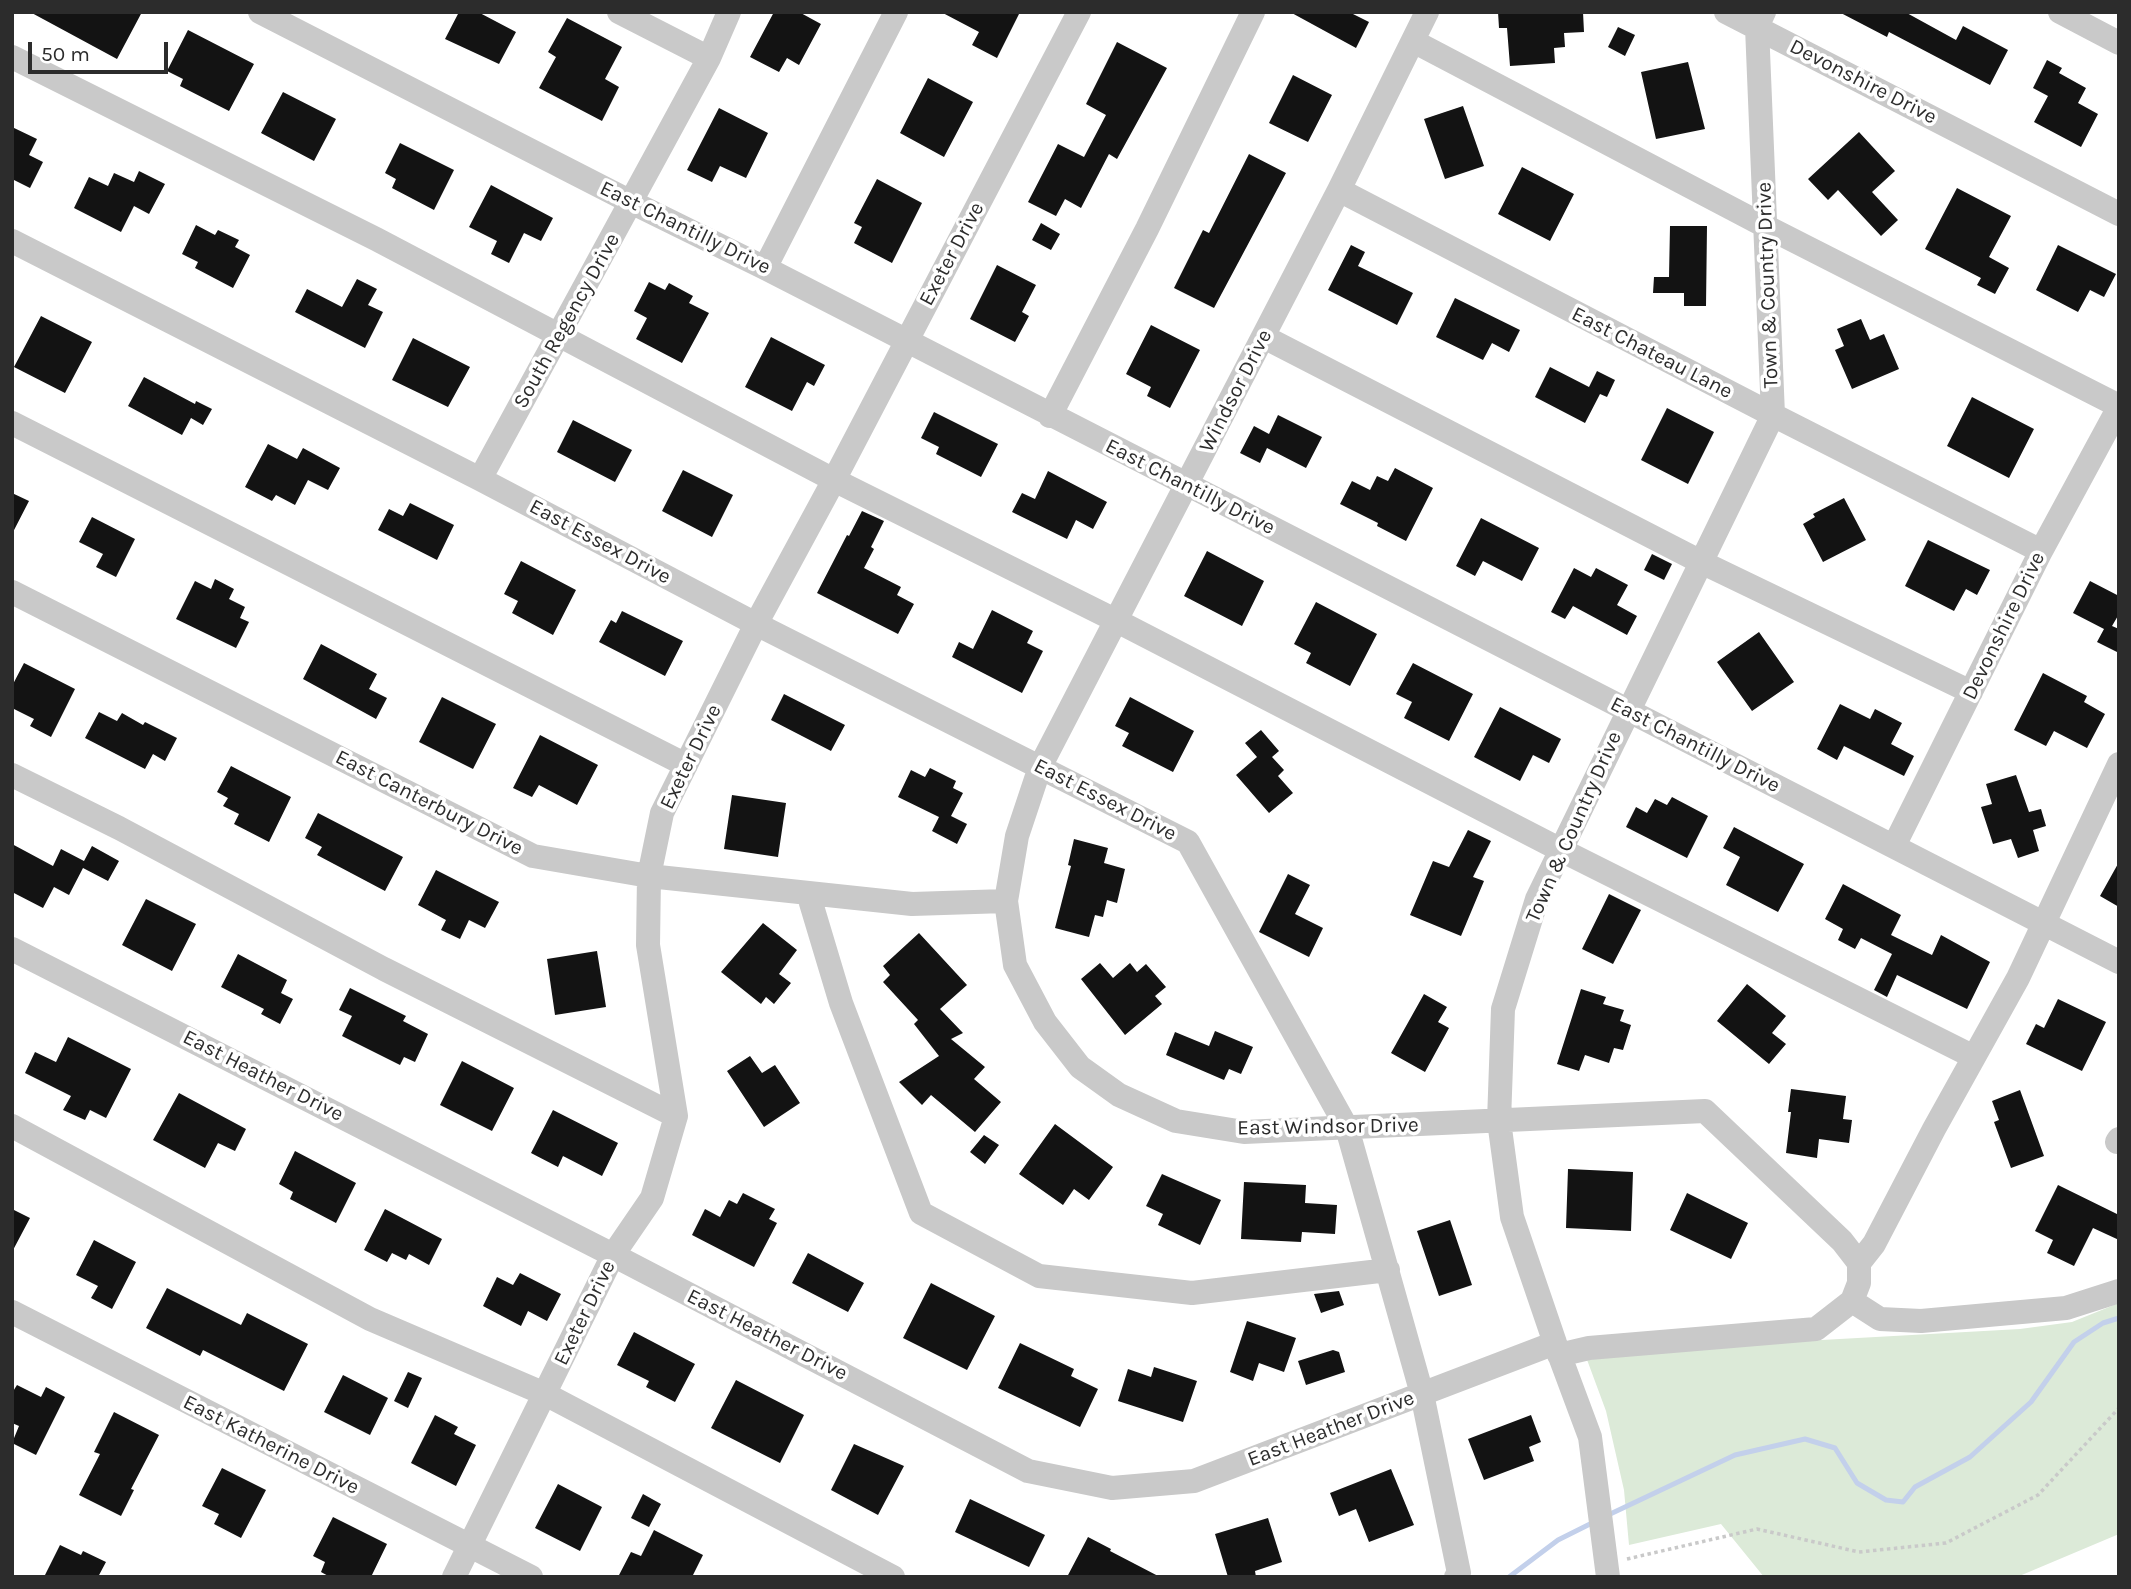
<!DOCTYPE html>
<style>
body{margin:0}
#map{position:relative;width:2131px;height:1589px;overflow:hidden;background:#fff;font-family:Karla,sans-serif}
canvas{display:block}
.frame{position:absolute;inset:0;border:14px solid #2c2c2c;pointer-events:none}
.scale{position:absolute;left:28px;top:42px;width:140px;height:32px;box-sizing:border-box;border:4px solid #2c2c2c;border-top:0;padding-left:9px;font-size:21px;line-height:24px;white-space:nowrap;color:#2c2c2c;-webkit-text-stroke:5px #fff;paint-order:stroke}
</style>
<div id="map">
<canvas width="2131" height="1589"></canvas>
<div class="frame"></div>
<div class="scale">50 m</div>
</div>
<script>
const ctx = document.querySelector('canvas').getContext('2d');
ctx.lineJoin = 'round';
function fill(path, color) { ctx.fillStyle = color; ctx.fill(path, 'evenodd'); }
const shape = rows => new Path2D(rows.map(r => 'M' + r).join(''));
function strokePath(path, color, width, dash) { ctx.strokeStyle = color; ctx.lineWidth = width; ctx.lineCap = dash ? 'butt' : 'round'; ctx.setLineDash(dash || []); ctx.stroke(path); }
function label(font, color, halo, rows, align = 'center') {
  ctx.font = font + ' Karla,sans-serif'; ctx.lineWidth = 7; ctx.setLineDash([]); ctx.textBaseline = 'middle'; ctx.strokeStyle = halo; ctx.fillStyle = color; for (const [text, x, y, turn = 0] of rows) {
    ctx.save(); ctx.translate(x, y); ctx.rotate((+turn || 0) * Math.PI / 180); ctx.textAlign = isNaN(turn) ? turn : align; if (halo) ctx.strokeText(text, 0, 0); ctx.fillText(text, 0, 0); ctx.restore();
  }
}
fill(shape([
 [2119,1303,2119,1534,2017,1577,1764,1577,1721,1524,1629,1545,1624,1490,1606,1411,1586,1357,1587,1353,2020,1329,2072,1322]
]), '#dcead8');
strokePath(shape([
 [1606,1516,1735,1455,1805,1439,1835,1448,1857,1483,1886,1500,1903,1502,1915,1487,1970,1457,2031,1402,2074,1342,2103,1323,2119,1318],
 [1509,1577,1558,1540,1594,1522]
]), '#c3d0eb', 5);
fill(shape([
 [30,12,142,12,117,59],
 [459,12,478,12,516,32,499,64,445,39],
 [774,12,799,12,821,24,799,65,787,58,779,72,750,57],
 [941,12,1020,12,997,58,972,45,979,32],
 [1290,12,1349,12,1369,22,1356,48],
 [1498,12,1583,12,1584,32,1564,33,1565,47,1554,48,1555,63,1510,66,1507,28,1499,28],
 [1839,12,1905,12,1956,40,1963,26,2008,50,1990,85,1889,32,1887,37],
 [567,18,622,47,605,79,619,87,602,121,539,88,556,57,548,52],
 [1618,27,1635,35,1625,56,1608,47],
 [188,30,254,64,229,111,180,86,183,79,167,71],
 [1117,42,1167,68,1117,159,1109,154,1081,208,1065,199,1056,216,1028,202,1058,144,1084,157,1106,115,1086,104],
 [2047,60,2062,68,2059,73,2086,88,2078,103,2098,114,2081,147,2034,122,2048,96,2033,88],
 [1688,62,1705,129,1656,139,1641,72],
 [1293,75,1332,95,1308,142,1269,123],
 [928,78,973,102,944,157,900,133],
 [283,92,336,119,314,161,261,133],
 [1463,106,1484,166,1445,179,1424,119],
 [719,108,768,133,746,178,720,166,712,182,687,170],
 [12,127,37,139,29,155,43,162,30,188,12,179],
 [1859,132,1895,171,1872,192,1898,220,1881,236,1838,190,1828,200,1808,179],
 [400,143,454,170,434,210,392,188,396,179,385,173],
 [1249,154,1286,173,1214,308,1174,288,1203,230,1209,233],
 [1522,167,1574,194,1550,241,1498,214],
 [139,171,165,184,149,214,134,206,121,232,74,208,89,177,108,186,114,173,134,182],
 [877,179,922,203,892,263,854,243,862,227,854,223],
 [491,185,553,218,541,241,524,233,509,263,491,254,497,241,469,227],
 [1957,188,2011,216,1989,257,2009,268,1995,294,1977,285,1981,278,1925,249],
 [1041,223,1060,234,1051,250,1032,240],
 [196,225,215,235,218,230,239,240,235,247,250,255,233,288,195,268,198,262,182,254],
 [1670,226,1707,226,1706,306,1684,306,1684,293,1653,293,1654,277,1669,277],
 [1351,245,1365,252,1358,266,1413,293,1397,325,1328,290],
 [2058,245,2116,274,2104,297,2090,290,2078,312,2036,290],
 [997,265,1036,285,1022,312,1029,316,1015,342,970,319],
 [357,279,377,289,368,305,383,312,365,348,295,312,307,289,342,307],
 [649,282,665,290,669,283,693,296,689,303,709,313,682,363,636,339,647,318,634,311],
 [1455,298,1520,330,1509,352,1492,343,1483,360,1436,337],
 [41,316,92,342,65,393,14,367],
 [1861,319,1870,340,1884,334,1899,369,1852,389,1835,350,1844,346,1837,329],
 [1151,325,1200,350,1170,408,1147,396,1151,387,1126,374],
 [771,337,825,365,814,386,807,382,792,411,745,387],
 [413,338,470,367,448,407,392,380],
 [1550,367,1589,387,1597,371,1615,380,1607,397,1600,394,1585,423,1535,397],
 [144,377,195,404,196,401,212,409,203,425,191,418,182,435,128,406],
 [1972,397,2034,429,2009,478,1947,446],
 [1667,408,1714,432,1688,484,1641,460],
 [934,412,998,444,981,477,936,454,939,447,921,438],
 [1278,415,1322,437,1306,468,1267,448,1260,463,1240,453,1254,426,1269,434],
 [573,420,632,450,615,482,557,452],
 [268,444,297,459,303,448,340,468,328,490,308,480,295,505,276,495,272,501,245,487],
 [1395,468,1433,488,1406,541,1377,526,1378,523,1340,504,1352,481,1370,490,1377,476,1388,481],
 [683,470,733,495,712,537,662,511],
 [1048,471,1107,502,1093,529,1076,520,1067,539,1012,512,1022,493,1035,499],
 [12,493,29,501,12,534],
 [1844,498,1866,540,1823,562,1803,524,1815,517,1813,514],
 [410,503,454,525,437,560,378,530,389,509,403,516],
 [862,511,884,521,871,547,874,549,864,568,901,587,897,595,914,604,898,634,817,593,847,535,849,536],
 [92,517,135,539,116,577,96,567,103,554,79,542],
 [1481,518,1539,548,1522,581,1483,561,1475,576,1456,566],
 [1928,540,1990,570,1977,595,1966,589,1954,611,1905,586],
 [1207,551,1264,581,1242,626,1184,596],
 [1652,554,1672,564,1664,580,1644,570],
 [521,561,576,590,553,635,512,613,518,601,504,594],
 [1574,568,1591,577,1596,568,1628,585,1617,605,1637,616,1627,635,1573,606,1565,619,1551,612],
 [215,579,234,589,229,599,245,607,240,618,249,622,236,648,176,619,195,581,211,589],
 [2090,581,2119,596,2119,614,2112,626,2119,629,2119,653,2097,642,2104,629,2073,613],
 [1316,602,1377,634,1350,686,1306,663,1311,653,1294,644],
 [992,610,1033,631,1027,643,1043,651,1022,693,952,657,959,642,973,649],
 [622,611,683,641,665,676,599,642,611,620,616,623],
 [1759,632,1794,682,1752,711,1717,662],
 [321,644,377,674,369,689,387,698,376,719,303,679],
 [24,663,75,689,51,737,30,726,34,719,12,708,12,686],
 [1413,663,1473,694,1449,741,1404,718,1412,702,1396,694],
 [2043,673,2087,696,2084,702,2105,714,2087,748,2054,731,2046,746,2014,730],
 [784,694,845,725,831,751,771,720],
 [442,697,496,724,473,769,419,742],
 [1130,697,1194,731,1173,772,1122,746,1129,733,1115,726],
 [1840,704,1870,719,1875,709,1902,723,1891,744,1914,756,1904,776,1844,746,1837,760,1817,749],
 [1500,707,1561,739,1549,763,1533,755,1520,781,1474,757],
 [99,712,117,721,122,713,143,725,145,722,177,738,165,761,153,754,145,769,85,738],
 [1261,730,1279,751,1272,757,1284,770,1278,776,1293,793,1269,813,1236,775,1257,757,1245,743],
 [540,735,598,765,577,805,539,785,532,797,513,788],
 [231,766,291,797,269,842,234,824,239,814,223,806,228,798,217,792],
 [930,768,956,781,953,788,963,793,951,816,967,824,957,844,932,831,939,817,898,797,911,770,925,777],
 [2016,775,2029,812,2041,809,2046,826,2033,830,2039,851,2018,858,2011,839,1993,844,1981,807,1992,804,1986,784],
 [732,795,786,803,778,857,724,849],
 [1672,797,1708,816,1687,858,1626,827,1636,807,1647,813,1655,799,1667,805],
 [318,813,403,857,385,891,317,855,322,847,305,838],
 [1734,827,1804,864,1778,912,1726,885,1740,857,1723,848],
 [1468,830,1491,841,1473,877,1484,881,1461,936,1410,915,1433,861,1449,867],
 [1074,839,1108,848,1104,863,1125,869,1117,903,1107,900,1103,917,1095,915,1089,937,1055,928,1071,866,1068,865],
 [12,844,53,866,61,849,84,861,92,846,119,861,108,881,83,868,69,895,54,887,43,908,12,892],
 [2119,862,2119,907,2100,896],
 [436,870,499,902,485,928,469,920,460,939,441,930,446,920,418,905],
 [1288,874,1310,885,1295,914,1323,928,1309,957,1259,932],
 [1843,884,1901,915,1891,935,1932,955,1941,935,1990,962,1967,1009,1897,975,1887,997,1874,990,1892,954,1861,938,1855,949,1838,940,1843,929,1825,919],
 [1609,894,1641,910,1613,964,1582,949],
 [146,899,196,924,172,971,122,945],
 [763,923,797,950,779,974,791,983,774,1004,766,997,761,1004,721,972],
 [919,933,967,985,940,1009,963,1033,951,1039,985,1067,974,1079,1001,1102,975,1132,931,1095,922,1105,899,1082,939,1056,914,1024,918,1020,883,982,890,975,883,966],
 [597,951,606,1007,555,1015,547,959],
 [238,954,287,980,281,993,293,999,280,1024,261,1014,264,1009,221,987],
 [1100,963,1113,978,1130,963,1137,972,1146,964,1166,987,1155,996,1162,1004,1125,1035,1081,979],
 [1747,984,1786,1016,1772,1033,1786,1044,1769,1064,1717,1021],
 [350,988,406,1016,403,1021,428,1034,415,1062,404,1057,400,1065,342,1036,352,1016,339,1010],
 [1581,989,1606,997,1603,1004,1624,1010,1620,1021,1631,1025,1623,1050,1614,1048,1609,1063,1585,1055,1579,1071,1557,1064],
 [1424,994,1447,1007,1438,1022,1449,1028,1425,1072,1391,1053],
 [2058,999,2106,1022,2082,1071,2026,1044,2036,1024,2044,1028],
 [1215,1031,1253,1047,1241,1074,1229,1069,1224,1080,1166,1055,1175,1032,1209,1046],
 [68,1037,131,1069,106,1118,90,1110,85,1120,63,1110,71,1096,25,1073,35,1052,56,1062],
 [750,1056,762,1073,775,1065,800,1103,764,1127,727,1071],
 [462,1061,514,1088,492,1131,440,1105],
 [1791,1089,1846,1096,1843,1119,1852,1120,1849,1143,1819,1139,1817,1158,1786,1153,1791,1112,1788,1112],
 [2020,1090,2044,1156,2011,1168,1994,1122,1999,1120,1992,1101],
 [179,1093,246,1129,235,1151,218,1143,205,1168,153,1140],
 [553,1110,618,1143,602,1176,563,1156,558,1167,531,1153],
 [1055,1124,1113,1167,1089,1200,1074,1189,1063,1205,1019,1174],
 [984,1135,999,1145,985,1164,970,1152],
 [295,1151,356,1183,336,1223,290,1199,293,1192,279,1184],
 [1568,1169,1633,1172,1631,1231,1566,1228],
 [1162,1174,1221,1200,1200,1245,1158,1225,1163,1214,1146,1206],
 [1244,1182,1306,1185,1305,1203,1337,1205,1335,1234,1302,1232,1301,1242,1241,1239],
 [2058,1185,2119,1215,2119,1240,2093,1228,2074,1266,2047,1253,2053,1240,2035,1231],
 [743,1193,775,1209,769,1219,777,1223,754,1267,692,1235,705,1209,720,1217,729,1200,737,1204],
 [1687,1193,1748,1223,1731,1259,1670,1230],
 [12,1209,30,1218,12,1252],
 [385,1209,442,1239,429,1265,409,1254,406,1260,392,1253,387,1262,364,1250],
 [1450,1220,1472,1285,1439,1296,1417,1231],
 [94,1240,136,1262,112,1309,91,1298,98,1286,76,1275],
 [808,1253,864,1283,848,1312,792,1283],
 [520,1273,561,1294,547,1321,528,1311,521,1326,483,1306,497,1277,513,1285],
 [931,1283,995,1316,967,1370,903,1338],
 [167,1288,241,1325,247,1313,308,1344,284,1391,203,1350,200,1356,146,1328],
 [1339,1291,1344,1305,1321,1313,1314,1294],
 [1247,1321,1296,1338,1284,1372,1259,1363,1253,1381,1230,1372],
 [634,1332,695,1364,675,1402,646,1387,649,1381,617,1365],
 [1020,1343,1074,1369,1071,1376,1098,1389,1080,1427,998,1388],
 [1333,1350,1339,1352,1345,1372,1306,1385,1298,1361],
 [1154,1367,1197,1381,1183,1422,1118,1401,1128,1369,1151,1377],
 [408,1372,422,1378,408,1408,394,1401],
 [343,1375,388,1398,370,1435,324,1412],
 [736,1380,804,1415,780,1463,711,1428],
 [17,1385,41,1397,46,1387,65,1397,36,1455,12,1443,19,1426,12,1423,12,1393],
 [114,1412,159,1435,131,1489,134,1490,121,1516,79,1495,100,1454,94,1452],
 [435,1415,458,1427,454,1434,476,1445,456,1486,411,1463],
 [1531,1415,1541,1442,1529,1447,1534,1461,1484,1480,1468,1439],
 [854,1444,904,1466,878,1515,831,1490],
 [222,1468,266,1490,241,1538,214,1524,219,1514,202,1506],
 [1391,1469,1414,1525,1369,1542,1356,1509,1339,1516,1330,1493],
 [558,1484,602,1507,580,1551,535,1528],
 [643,1494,661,1504,649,1527,631,1518],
 [970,1499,1045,1535,1029,1567,955,1532],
 [333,1517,387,1544,371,1577,330,1577,321,1572,325,1562,313,1556],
 [1268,1518,1282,1562,1255,1571,1256,1577,1228,1577,1215,1534],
 [654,1530,703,1555,692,1577,618,1577,631,1552,641,1556],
 [1088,1537,1111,1549,1110,1551,1160,1577,1067,1577],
 [60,1545,81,1555,83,1551,106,1562,98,1577,44,1577]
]), '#131313');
strokePath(shape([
 [1627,1559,1757,1529,1859,1552,1946,1543,2038,1495,2119,1408]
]), '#c9c9c9', 3.5, [3.5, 3.5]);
strokePath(shape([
 [260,12,631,202,765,268,2119,962],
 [619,12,709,58],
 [1427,12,1339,190,1040,767,1017,836,1006,901,1015,965,1045,1022,1080,1067,1119,1095,1176,1121,1244,1132,1705,1111,1842,1241,1859,1263,1859,1283,1852,1301,1816,1329,1589,1348,1559,1355],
 [1726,12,2119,214],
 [2060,12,2119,43],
 [1413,41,1765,226,2119,406],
 [12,57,376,239,834,480,1117,621,1561,850,1974,1057],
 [1339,190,1773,415,2041,551],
 [12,241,480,479,756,624,1188,842,1347,1128,1422,1394,1459,1573,1456,1577],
 [765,268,896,12],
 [1264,337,1701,562,1971,692],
 [1050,416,1147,229,1253,12],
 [12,423,686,765],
 [480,479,709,58,729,12],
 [12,592,533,856,649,876,912,904,1006,901],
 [12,775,119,828,384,969,676,1116],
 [1894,846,2041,551,2119,407],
 [808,893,841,1003,921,1213,1039,1276,1192,1293,1388,1270],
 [12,949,613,1255,1028,1471,1112,1488,1194,1481,1555,1343],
 [12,1126,370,1319,545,1394,893,1577],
 [2117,1142,2119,1139],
 [1859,1263,1874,1244,1934,1129,2018,978,2119,764],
 [1852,1301,1880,1319,1921,1321,2066,1308,2119,1291],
 [12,1312,531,1577],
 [454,1577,613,1255,652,1198,676,1116,648,945,649,876,662,813,756,624,834,480,1079,12],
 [1608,1577,1590,1437,1555,1343,1512,1217,1499,1121,1503,1009,1537,899,1773,415,1757,27,1764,12]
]), '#c9c9c9', 24);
label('21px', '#2c2c2c', '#fff', [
 ["Devonshire Drive",1863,82,27],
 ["East Chantilly Drive",685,228,26],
 ["Exeter Drive",952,254,-62],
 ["Town & Country Drive",1768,285,-92],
 ["South Regency Drive",567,321,-61],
 ["East Chateau Lane",1652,353,27],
 ["Windsor Drive",1236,391,-63],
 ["East Chantilly Drive",1190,487,27],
 ["East Essex Drive",600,542,28],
 ["Devonshire Drive",2004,626,-64],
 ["East Chantilly Drive",1695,745,27],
 ["Exeter Drive",691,757,-64],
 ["East Essex Drive",1105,800,27],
 ["East Canterbury Drive",429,803,27],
 ["Town & Country Drive",1574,827,-66],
 ["East Heather Drive",263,1076,27],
 ["East Windsor Drive",1328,1127,-1],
 ["Exeter Drive",585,1313,-64],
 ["East Heather Drive",767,1335,27],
 ["East Heather Drive",1331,1429,-21],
 ["East Katherine Drive",271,1445,27]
]);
</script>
